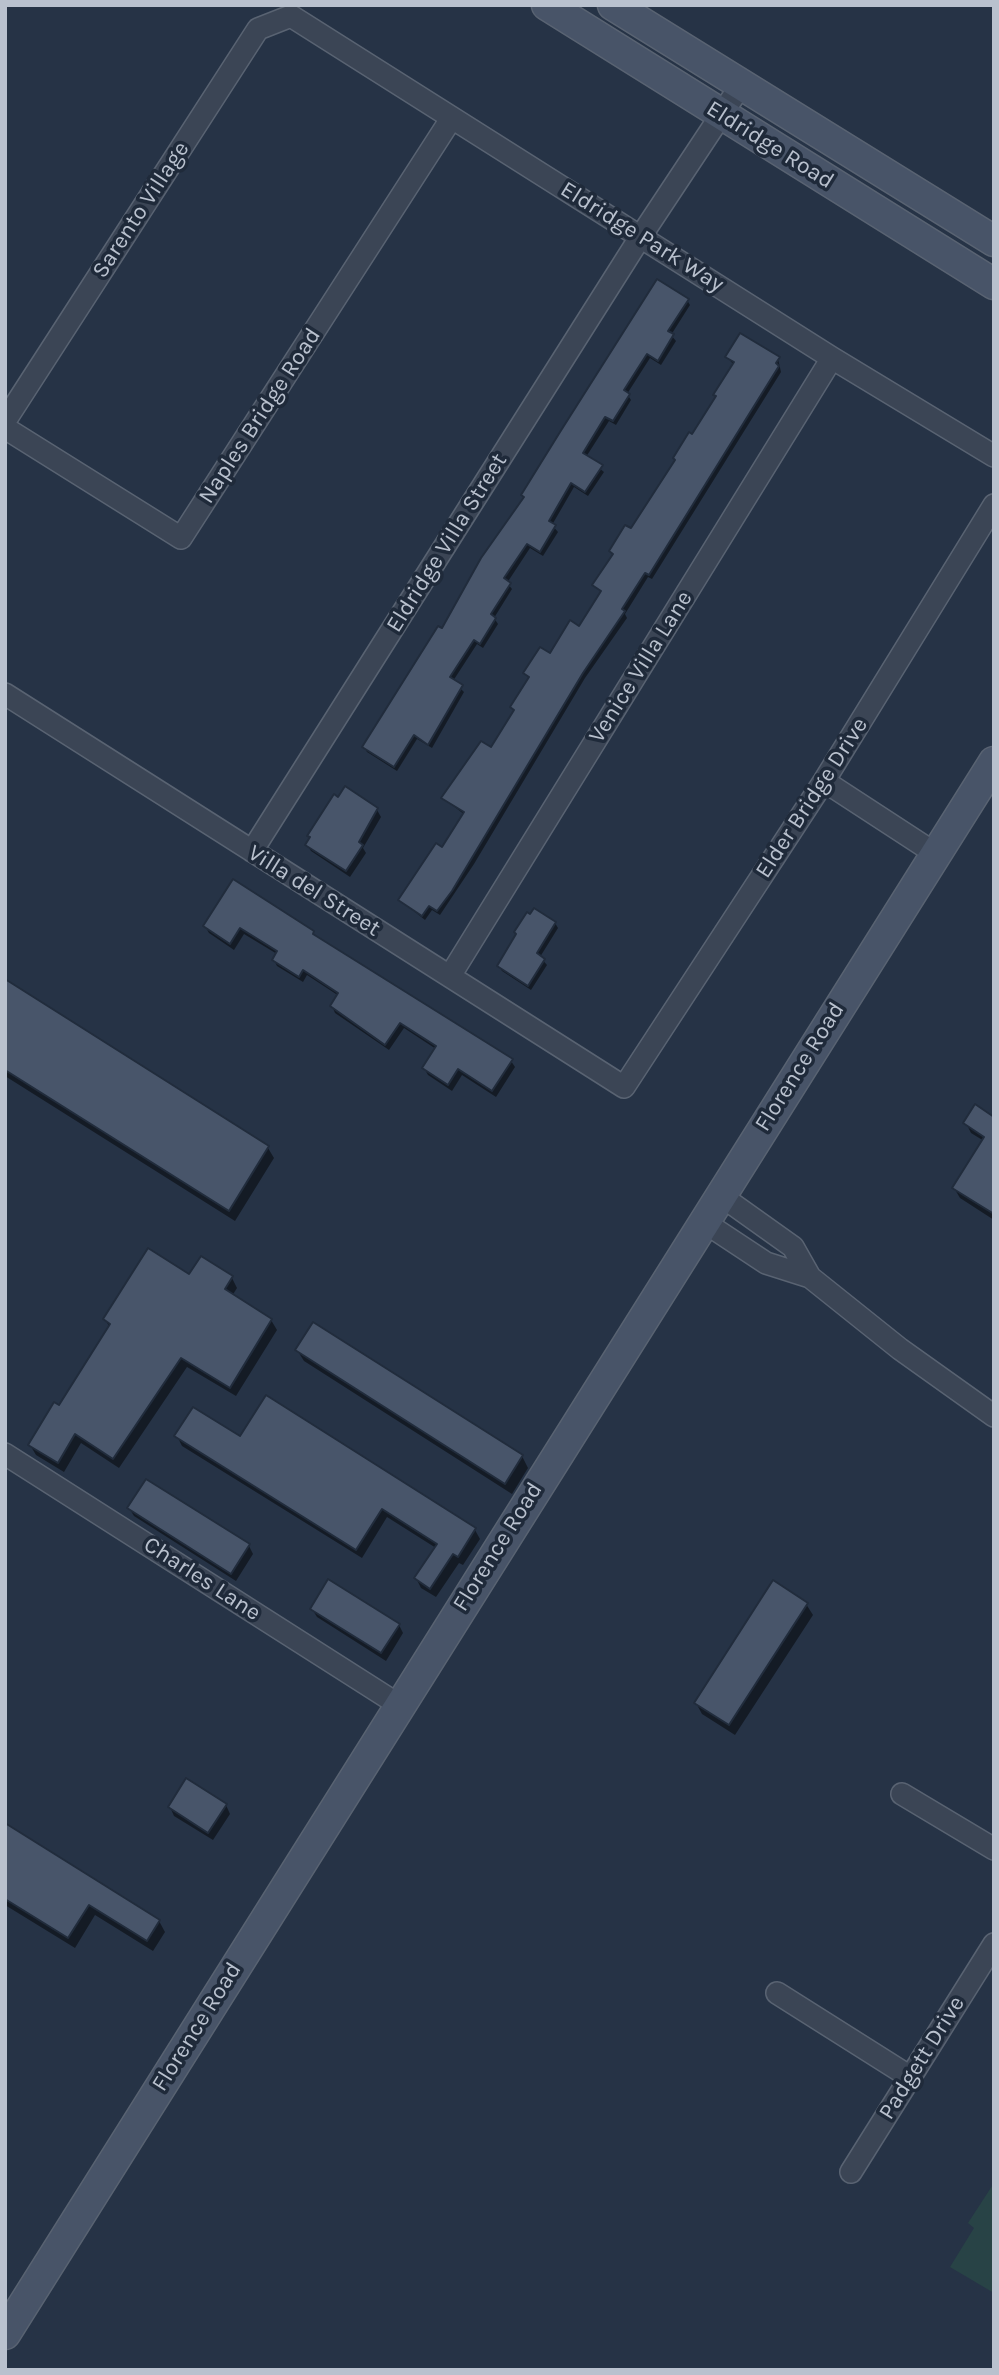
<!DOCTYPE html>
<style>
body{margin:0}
#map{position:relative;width:999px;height:2375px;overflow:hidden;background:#263346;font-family:Karla,sans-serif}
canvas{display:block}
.frame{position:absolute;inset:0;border:7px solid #b9c1ce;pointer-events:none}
</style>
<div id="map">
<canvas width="999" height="2375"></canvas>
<div class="frame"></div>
</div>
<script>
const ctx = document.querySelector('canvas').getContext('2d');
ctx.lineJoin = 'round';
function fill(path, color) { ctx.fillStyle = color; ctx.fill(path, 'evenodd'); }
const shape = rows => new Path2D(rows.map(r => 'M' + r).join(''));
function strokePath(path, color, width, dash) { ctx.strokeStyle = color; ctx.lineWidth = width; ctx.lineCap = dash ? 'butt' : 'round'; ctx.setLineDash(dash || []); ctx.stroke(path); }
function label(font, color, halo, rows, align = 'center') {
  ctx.font = font + ' Karla,sans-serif'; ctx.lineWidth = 7; ctx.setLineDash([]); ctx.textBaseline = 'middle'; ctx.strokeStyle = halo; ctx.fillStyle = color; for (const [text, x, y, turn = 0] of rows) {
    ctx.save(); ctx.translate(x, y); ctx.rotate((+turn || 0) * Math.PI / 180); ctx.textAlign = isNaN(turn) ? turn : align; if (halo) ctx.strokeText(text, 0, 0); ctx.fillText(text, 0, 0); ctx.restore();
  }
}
fill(shape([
 [994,2183,994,2293,950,2267,974,2228,968,2223]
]), '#284346');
fill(shape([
 [687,300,690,305,671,335,676,341,661,365,650,358,627,394,631,400,616,425,609,421,586,457,604,472,588,496,574,487,552,525,558,532,543,556,530,548,507,583,512,589,494,618,498,624,483,648,477,644,453,681,464,692,432,748,417,739,397,771,367,752,364,747,442,631,525,499,523,495],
 [727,357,778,359,781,372,652,579,648,577,625,614,627,618,585,678,474,864,440,915,432,910,425,920,400,900,443,850,465,815,443,798,491,749,515,712,512,707,529,679,525,673,579,628,602,593,594,585,614,555,611,551,631,530,717,398,715,395,734,365],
 [377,810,381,817,363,848,366,853,350,877,311,851,307,845,311,839,309,836],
 [234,881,313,932,317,939,511,1061,515,1067,496,1097,462,1075,452,1091,428,1075,424,1068,436,1049,404,1028,389,1050,335,1013,332,1006,339,996,307,975,303,982,277,966,274,960,277,954,244,934,234,950,209,933,205,926],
 [555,923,558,928,540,957,547,965,531,990,502,971,499,966],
 [5,982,268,1148,274,1158,235,1221,5,1076],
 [994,1119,994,1220,960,1198,954,1188,984,1141,971,1133,966,1123],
 [190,1277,232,1278,237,1288,232,1296,271,1320,277,1330,236,1396,187,1367,119,1468,81,1443,64,1472,36,1455,30,1445,60,1407,110,1328,105,1319],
 [297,1350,522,1456,528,1468,512,1494,304,1361],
 [177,1436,240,1439,475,1530,480,1539,463,1565,459,1563,436,1597,421,1588,416,1578,436,1548,387,1517,362,1558,182,1446],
 [129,1508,249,1546,253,1554,236,1581,134,1516],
 [806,1604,813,1615,735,1735,702,1714,696,1703],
 [312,1609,399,1625,403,1633,386,1661,317,1617],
 [226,1805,230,1814,213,1840,174,1816,170,1807],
 [5,1825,159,1921,165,1932,153,1951,95,1915,75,1948,5,1905]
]), '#0007');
const building = shape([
 [657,279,689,299,668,331,674,334,658,361,647,354,624,390,630,394,613,421,605,417,583,453,603,465,585,492,571,483,549,521,556,525,540,552,527,544,504,578,511,583,491,614,496,618,480,644,474,640,450,677,463,685,428,745,414,735,394,767,362,747,438,626,442,628,481,558,524,497,521,495,560,432,657,279],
 [740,333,780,357,776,363,779,366,649,575,645,573,622,609,625,611,583,673,452,891,437,911,429,906,422,916,398,900,436,843,442,847,464,812,441,798,481,741,491,747,514,710,510,707,529,677,523,673,540,647,550,653,570,620,579,626,601,591,592,585,613,554,609,551,625,525,631,528,675,460,673,458,689,432,692,434,716,396,713,395,734,362,725,357,740,333],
 [345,786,378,808,359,842,363,845,346,871,305,845,310,837,307,836,334,794,338,797,345,786],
 [233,879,314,931,313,934,513,1059,492,1091,458,1069,448,1085,422,1068,436,1046,400,1023,385,1045,330,1006,338,993,303,970,299,977,272,960,277,951,240,928,230,944,203,926,233,879],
 [534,908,556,922,537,953,545,959,528,986,497,966,516,934,514,932,527,912,530,914,534,908],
 [5,979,269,1146,229,1211,5,1070,5,979],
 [975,1104,994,1117,994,1214,952,1188,984,1137,963,1123,975,1104],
 [148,1248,189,1274,201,1256,233,1276,225,1289,272,1319,230,1388,181,1358,113,1459,75,1434,58,1463,28,1445,54,1402,59,1405,110,1324,103,1319,148,1248],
 [313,1322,523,1455,505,1484,295,1350,313,1322],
 [266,1395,476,1528,458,1557,453,1554,430,1589,414,1578,437,1544,382,1509,356,1550,174,1436,193,1407,240,1436,266,1395],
 [146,1479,250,1544,231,1574,127,1508,146,1479],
 [328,1579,400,1624,381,1653,310,1609,328,1579],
 [773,1580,808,1603,729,1725,694,1703,773,1580],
 [186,1778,227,1804,208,1833,168,1807,186,1778],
 [5,1823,160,1920,147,1941,89,1905,68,1938,5,1899,5,1823]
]);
fill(building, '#48556a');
strokePath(building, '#212c3c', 2);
const street = shape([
 [5,421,258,29,291,16,832,358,994,456],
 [5,428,181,538,451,119],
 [5,694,624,1087,824,781,994,505],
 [824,781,936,854],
 [252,851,641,236,741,85],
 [450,976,832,358],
 [720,1195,793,1247,810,1277],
 [704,1222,766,1263,810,1277,900,1349,994,1416],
 [5,1454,399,1705],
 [902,1794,994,1849],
 [777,1993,910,2077],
 [851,2172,994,1944]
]);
const secondary = shape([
 [547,5,994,284],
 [613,5,994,241],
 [5,2334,994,762]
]);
strokePath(street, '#596372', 24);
strokePath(secondary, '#596372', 33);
strokePath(street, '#3b4555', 21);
strokePath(secondary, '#485468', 30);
label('23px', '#b9c1ce', '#1f2a3a', [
 ["Eldridge Road",770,145,32],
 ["Sarento Village",141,210,-57],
 ["Eldridge Park Way",642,237,32],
 ["Naples Bridge Road",260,416,-57],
 ["Eldridge Villa Street",447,543,-58],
 ["Venice Villa Lane",641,667,-58],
 ["Elder Bridge Drive",812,798,-57],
 ["Villa del Street",314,891,32],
 ["Florence Road",800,1067,-58],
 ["Florence Road",498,1547,-58],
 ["Charles Lane",202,1579,33],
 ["Florence Road",197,2027,-58],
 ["Padgett Drive",922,2058,-58]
]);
</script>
